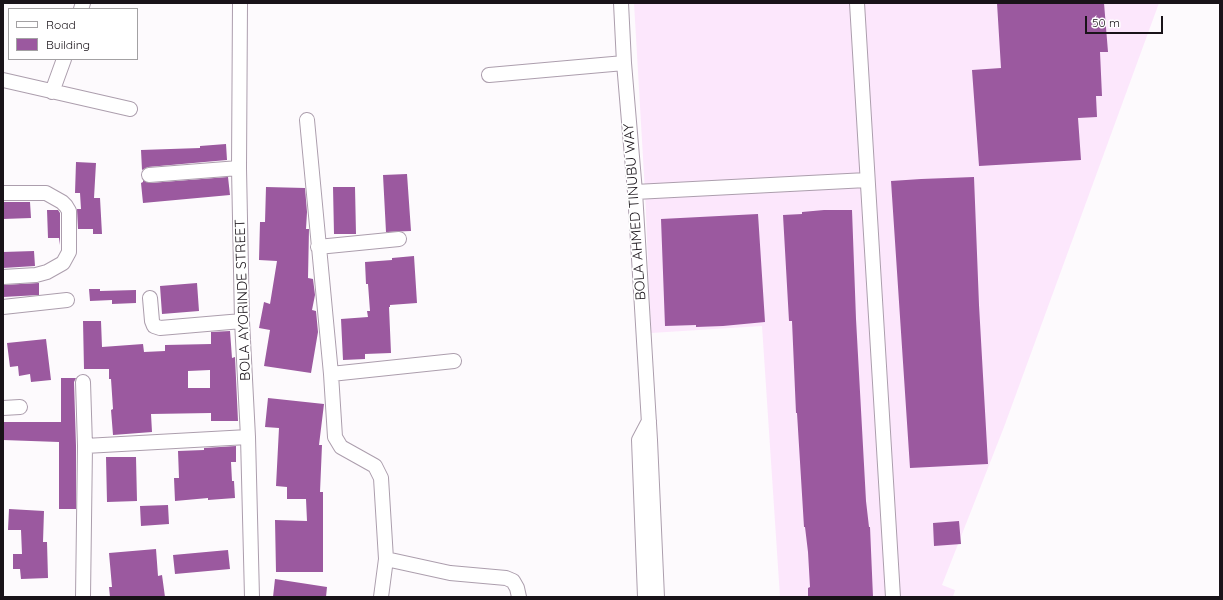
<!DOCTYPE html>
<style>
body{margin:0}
#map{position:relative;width:1223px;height:600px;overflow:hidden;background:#fdfafd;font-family:Quicksand,sans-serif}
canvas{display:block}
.frame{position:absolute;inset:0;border:4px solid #191319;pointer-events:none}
.legend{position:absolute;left:8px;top:8px;width:130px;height:52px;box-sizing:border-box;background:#fff;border:1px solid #a3a1a3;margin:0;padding:5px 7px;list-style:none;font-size:12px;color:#191319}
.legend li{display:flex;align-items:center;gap:8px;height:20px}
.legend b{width:20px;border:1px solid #a3a1a3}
.scale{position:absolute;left:1085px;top:16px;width:78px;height:18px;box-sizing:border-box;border:2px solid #191319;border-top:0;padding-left:5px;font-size:12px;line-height:14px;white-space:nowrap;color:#191319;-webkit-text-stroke:3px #fff;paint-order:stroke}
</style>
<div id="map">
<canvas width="1223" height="600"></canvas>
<div class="frame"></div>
<ul class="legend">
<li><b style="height:5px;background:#fff"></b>Road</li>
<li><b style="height:11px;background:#9b599f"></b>Building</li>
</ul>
<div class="scale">50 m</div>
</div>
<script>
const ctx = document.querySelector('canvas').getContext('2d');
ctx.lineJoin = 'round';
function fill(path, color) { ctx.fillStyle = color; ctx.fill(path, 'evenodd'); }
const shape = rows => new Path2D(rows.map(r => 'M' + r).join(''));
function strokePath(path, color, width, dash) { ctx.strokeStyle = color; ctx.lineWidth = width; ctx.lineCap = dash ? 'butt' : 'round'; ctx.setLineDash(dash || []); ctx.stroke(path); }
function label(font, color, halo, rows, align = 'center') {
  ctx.font = font + ' Quicksand,sans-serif'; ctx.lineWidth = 3.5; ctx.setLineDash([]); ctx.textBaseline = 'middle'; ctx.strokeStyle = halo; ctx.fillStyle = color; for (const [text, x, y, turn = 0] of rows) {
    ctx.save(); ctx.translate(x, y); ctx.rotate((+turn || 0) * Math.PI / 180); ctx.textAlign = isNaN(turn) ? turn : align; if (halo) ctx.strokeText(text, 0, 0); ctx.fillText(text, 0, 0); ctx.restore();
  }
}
fill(shape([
 [634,3,1159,3,1004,427,942,585,955,590,953,597,780,597,762,326,651,333,645,192]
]), '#fce7fc');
fill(shape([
 [997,3,1104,3,1108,52,1100,52,1102,96,1096,96,1097,117,1078,118,1081,160,979,166,972,70,1001,68],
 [226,144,227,160,148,167,142,170,141,150,200,148,200,146],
 [76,162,96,163,94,198,100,198,102,234,93,234,93,229,78,229,77,209,81,209,80,193,75,193],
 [407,174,411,231,386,232,383,175],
 [228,177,230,195,143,203,141,183,143,182,143,180,150,183],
 [974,177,979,305,988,464,910,468,891,181,921,179],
 [266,187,305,188,307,212,306,229,309,229,308,278,313,279,315,295,312,310,316,311,318,332,311,373,264,366,270,330,259,328,264,302,270,304,277,261,259,260,260,222,265,222],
 [333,187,355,187,356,234,334,234],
 [3,202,30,202,31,218,3,219],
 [47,210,58,210,60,213,60,245,59,238,48,238],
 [824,210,852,210,856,319,866,501,869,527,870,527,873,597,808,597,808,588,810,587,808,552,805,527,804,527,797,413,796,413,792,321,789,321,783,215,802,214,802,212],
 [758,214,765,322,723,326,696,327,696,325,665,326,661,219],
 [34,251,35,266,3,268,3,252],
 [414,256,417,303,390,305,390,307,389,307,391,353,365,354,365,359,343,360,341,319,368,317,367,311,370,311,368,284,366,284,365,262,392,260,392,258],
 [39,283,39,295,3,297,3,285],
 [197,283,199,311,162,314,160,286],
 [89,289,100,289,100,291,136,290,136,303,112,304,112,300,90,301],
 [83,321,101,321,102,347,143,344,144,352,165,351,165,345,211,344,211,332,230,331,232,358,235,357,238,421,211,421,211,413,151,414,152,432,113,435,111,410,113,409,111,379,109,379,109,369,84,369],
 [210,370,210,388,188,388,188,371],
 [46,339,51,380,31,382,30,374,19,376,18,366,10,367,7,343],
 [61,378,76,378,74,382,76,446,76,509,59,509,59,442,3,440,3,422,61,422],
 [268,398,324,404,319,445,322,445,320,492,323,492,323,572,276,572,275,520,307,521,306,499,287,499,287,487,276,486,279,428,265,427],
 [236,446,236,462,231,462,232,481,234,481,235,498,208,500,208,498,175,501,174,478,179,478,178,451,204,450,204,448],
 [106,457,136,457,137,501,107,502],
 [168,505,169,524,141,526,140,506],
 [9,509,44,511,43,542,47,542,48,578,21,579,20,569,13,569,13,554,22,554,21,530,8,530],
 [959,521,961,544,934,546,933,523],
 [156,549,158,576,162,575,165,597,142,597,142,596,110,597,109,587,112,587,109,553],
 [228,550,230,569,175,574,173,555],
 [275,579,327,587,326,597,273,597]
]), '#9b599f');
const minor = shape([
 [240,3,239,168,242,321,248,437,252,597],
 [621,3,624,63,635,192,650,440,657,597],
 [857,3,893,597],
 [81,9,83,3],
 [489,75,624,63],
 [3,80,130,109],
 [52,92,64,59],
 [307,120,331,374,335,437,341,447,375,466,381,478,386,559,381,597],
 [149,175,239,168],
 [635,192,867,180],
 [3,193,46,193,62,202,66,206,69,211,69,252,63,263,47,272,36,275,3,277],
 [318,247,399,239],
 [150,298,152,321,154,326,160,328,242,321],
 [3,307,67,300],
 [331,374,454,361],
 [3,408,20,407],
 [85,446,248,437],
 [386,559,450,573,506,578,513,581,517,588,519,597],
 [83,597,85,446,83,382],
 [645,597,639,440,649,421]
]);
strokePath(minor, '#ac9ead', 16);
strokePath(minor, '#fff', 14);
label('14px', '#191319', '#fff', [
 ["BOLA AHMED TINUBU WAY",635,212,-94],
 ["BOLA AYORINDE STREET",243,300,-92]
]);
</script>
